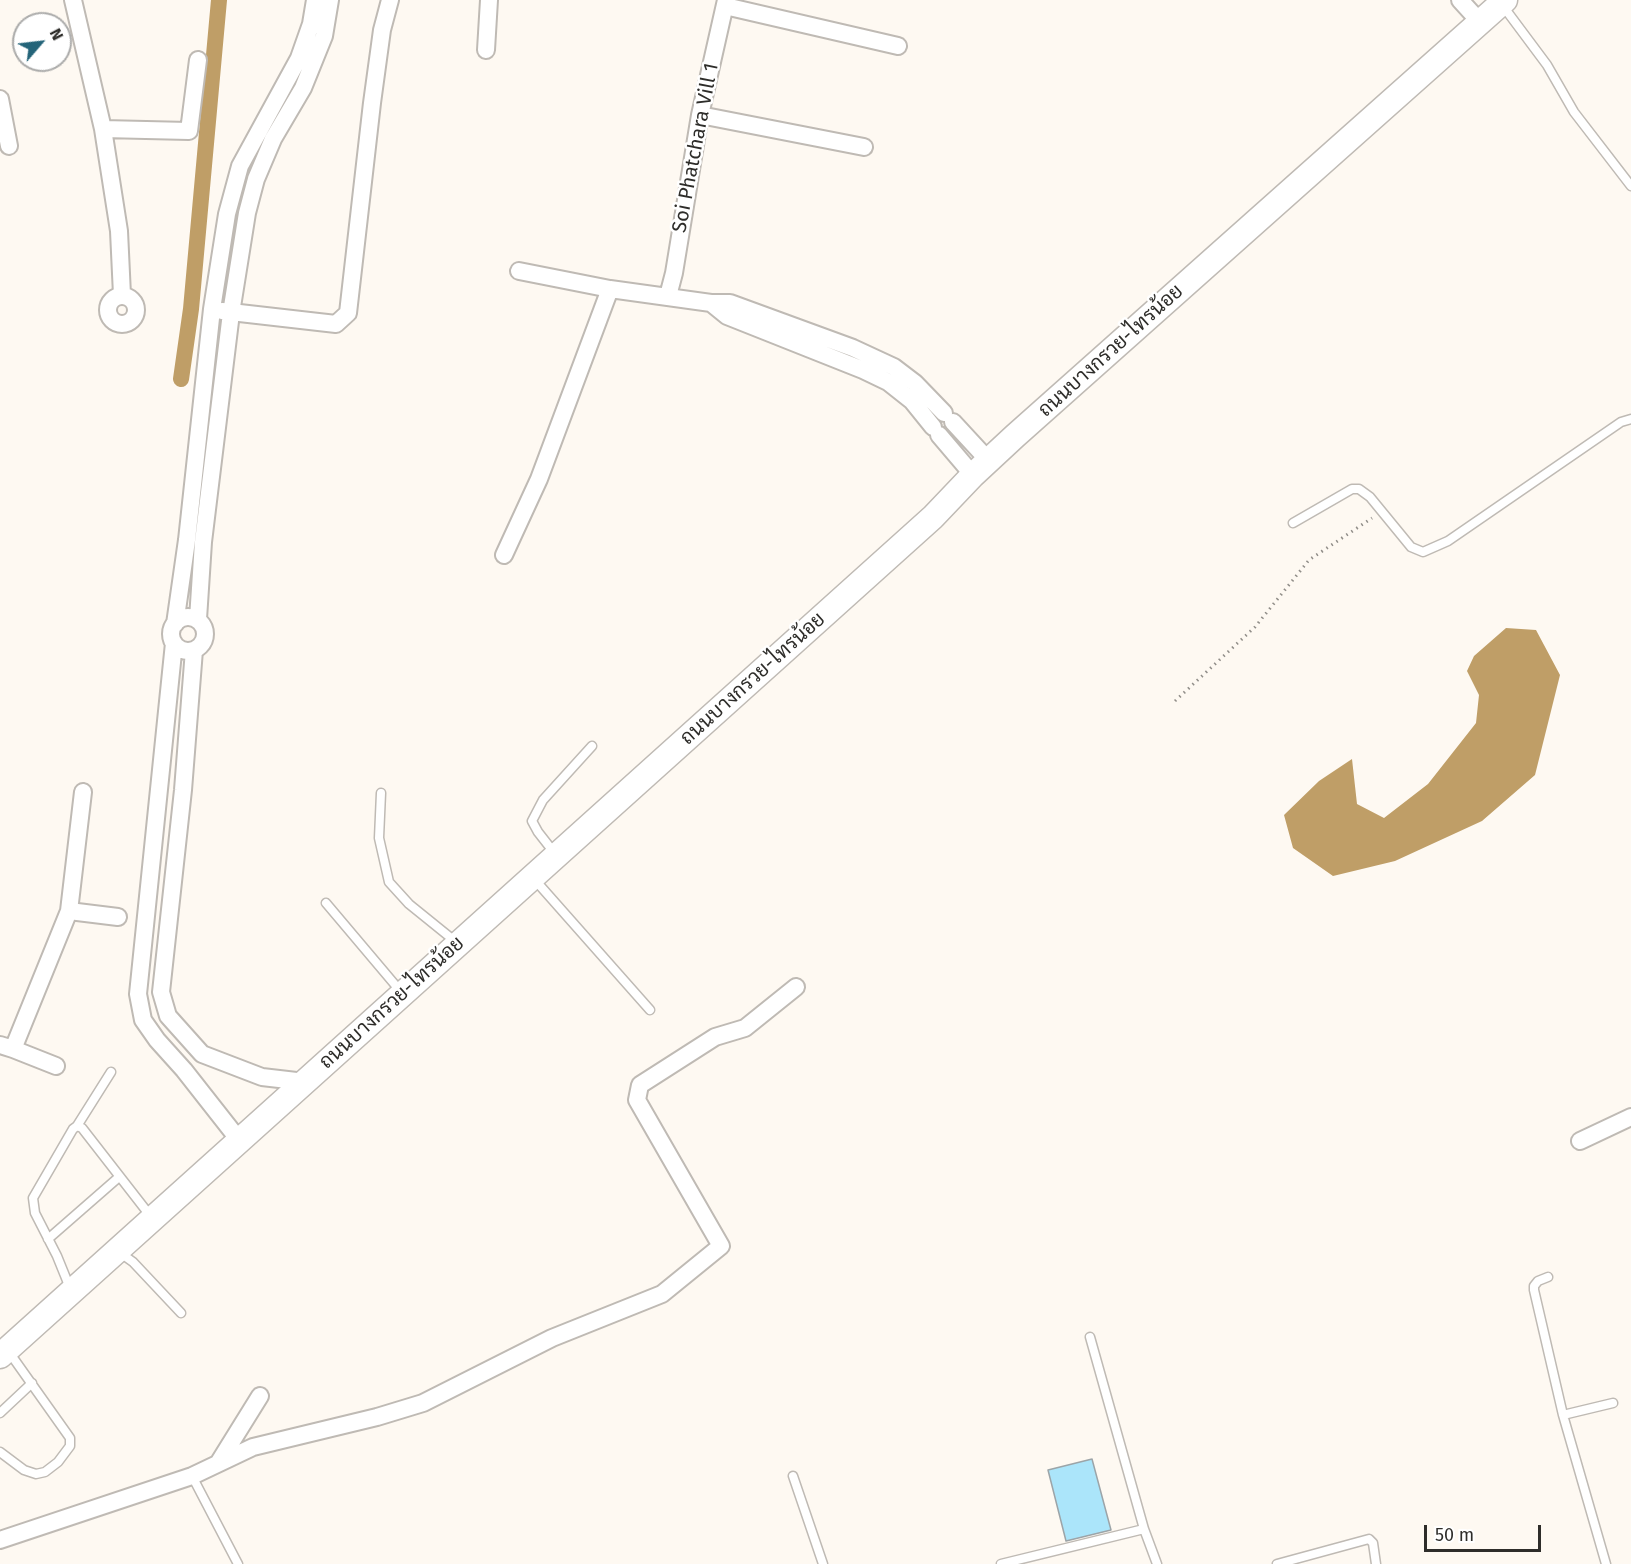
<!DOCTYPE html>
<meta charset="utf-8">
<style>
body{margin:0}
#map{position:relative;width:1631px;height:1564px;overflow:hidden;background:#fef9f2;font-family:"Fira Sans",sans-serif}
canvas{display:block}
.north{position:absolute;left:12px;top:12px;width:60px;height:60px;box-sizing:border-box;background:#fff;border:2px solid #ababaa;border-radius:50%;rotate:62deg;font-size:16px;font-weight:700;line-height:24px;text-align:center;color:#2e2d2a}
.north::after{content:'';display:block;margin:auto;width:21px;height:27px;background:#246479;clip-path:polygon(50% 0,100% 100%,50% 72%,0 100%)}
.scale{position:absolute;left:1424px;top:1525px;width:117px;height:27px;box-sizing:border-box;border:3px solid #2e2d2a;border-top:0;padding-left:8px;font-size:18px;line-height:21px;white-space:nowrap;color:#2e2d2a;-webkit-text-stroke:4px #fff;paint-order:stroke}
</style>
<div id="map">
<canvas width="1631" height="1564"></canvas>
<div class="north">N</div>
<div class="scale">50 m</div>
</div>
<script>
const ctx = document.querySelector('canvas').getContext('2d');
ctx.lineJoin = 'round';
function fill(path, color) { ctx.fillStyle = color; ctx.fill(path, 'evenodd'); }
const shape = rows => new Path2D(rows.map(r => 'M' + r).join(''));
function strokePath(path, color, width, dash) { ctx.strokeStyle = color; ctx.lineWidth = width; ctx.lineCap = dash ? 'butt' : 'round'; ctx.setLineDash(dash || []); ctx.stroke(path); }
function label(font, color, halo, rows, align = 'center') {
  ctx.font = font + ' "Fira Sans",Sarabun,sans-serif'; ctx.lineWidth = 5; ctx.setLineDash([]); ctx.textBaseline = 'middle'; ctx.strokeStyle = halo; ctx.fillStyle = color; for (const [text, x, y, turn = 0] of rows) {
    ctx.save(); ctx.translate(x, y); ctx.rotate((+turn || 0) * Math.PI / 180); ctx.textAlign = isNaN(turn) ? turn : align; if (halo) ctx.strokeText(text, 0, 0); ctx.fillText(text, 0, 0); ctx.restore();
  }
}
fill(shape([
 [1506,628,1536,630,1560,675,1535,775,1482,821,1395,861,1333,876,1293,848,1284,815,1319,781,1352,759,1357,804,1384,818,1428,784,1476,723,1479,695,1467,671,1474,656]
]), '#bf9e67');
strokePath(shape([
 [181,379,191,309,219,0]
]), '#bf9e67', 16);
const building = shape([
 [1092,1459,1111,1530,1066,1541,1048,1470,1092,1459]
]);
fill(building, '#abe5fa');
strokePath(building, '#9ca4a8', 1.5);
const service = shape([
 [1503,6,1547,65,1574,112,1631,186],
 [1293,523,1352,489,1359,489,1370,497,1411,547,1423,552,1448,541,1621,422,1631,419],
 [381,793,379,838,389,882,409,904,456,942],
 [556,855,538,832,532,821,543,800,592,746],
 [535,880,650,1010],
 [326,903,402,993],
 [77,1126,82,1128,152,1218],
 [48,1239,119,1177],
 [119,1252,133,1262,181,1313],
 [1548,1277,1538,1281,1534,1286,1534,1290,1563,1415,1606,1564],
 [70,1288,57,1256,35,1213,33,1198,73,1129,77,1126,111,1072],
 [0,1413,32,1383],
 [1563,1415,1613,1403],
 [0,1452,24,1470,36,1474,45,1472,58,1462,70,1446,70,1438,9,1352],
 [192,1476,238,1564],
 [793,1476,823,1564],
 [1144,1529,1157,1564],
 [1001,1564,1144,1529,1090,1337],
 [1277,1564,1369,1539,1373,1543,1376,1564]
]);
const minor = shape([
 [73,0,103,129,119,231,122,295],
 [1460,0,1480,22],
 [725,6,898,46],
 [486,50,489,0],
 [0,99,9,146],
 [700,115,864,147],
 [103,129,189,131,198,60],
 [519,271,610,289,711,303,730,303,853,348,894,367,915,383,944,413],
 '108 310a14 14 0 1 1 28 0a14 14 0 1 1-28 0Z',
 [668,296,674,273,700,115,726,0],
 [711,303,727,316,863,370,888,382,912,401,933,427],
 [222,311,336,324,348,313,372,103,382,30,390,0],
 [953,422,989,461],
 [939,435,973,475],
 [504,555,539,479,610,289],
 '171 634a17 17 0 1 1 34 0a17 17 0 1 1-34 0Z',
 [198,619,203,542,231,313,247,213,256,179,273,139,303,88,324,36,330,0],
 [175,624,187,540,212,309,227,214,240,166,299,58,311,24,315,0],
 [174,643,138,994,143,1020,157,1040,184,1070,239,1140],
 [194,650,183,790,161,992,168,1016,202,1054,262,1077,305,1082],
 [69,911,118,917],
 [0,1045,13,1049,56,1066],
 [13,1049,69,911,83,792],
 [1580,1141,1631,1117],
 [219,1462,260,1396],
 [0,1540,192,1476,253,1447,377,1417,423,1403,552,1338,662,1294,721,1246,637,1100,640,1085,715,1037,745,1028,796,987]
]);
const secondary = shape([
 [0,1356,933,517,973,475,1015,436,1505,0]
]);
strokePath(service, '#bfbab4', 11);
strokePath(minor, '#bfbab4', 20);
strokePath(secondary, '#bfbab4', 27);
strokePath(shape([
 [1175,701,1255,627,1309,560,1372,518]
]), '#918e89', 3, [1.5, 4.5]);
strokePath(service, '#fff', 8);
strokePath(minor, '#fff', 16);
strokePath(secondary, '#fff', 24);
label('20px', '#2e2d2a', '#fff', [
 ["Soi Phatchara Vill 1",696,148,-79],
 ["ถนนบางกรวย-ไทรน้อย",1111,351,-42],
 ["ถนนบางกรวย-ไทรน้อย",753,679,-42],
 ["ถนนบางกรวย-ไทรน้อย",392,1003,-42]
]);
</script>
